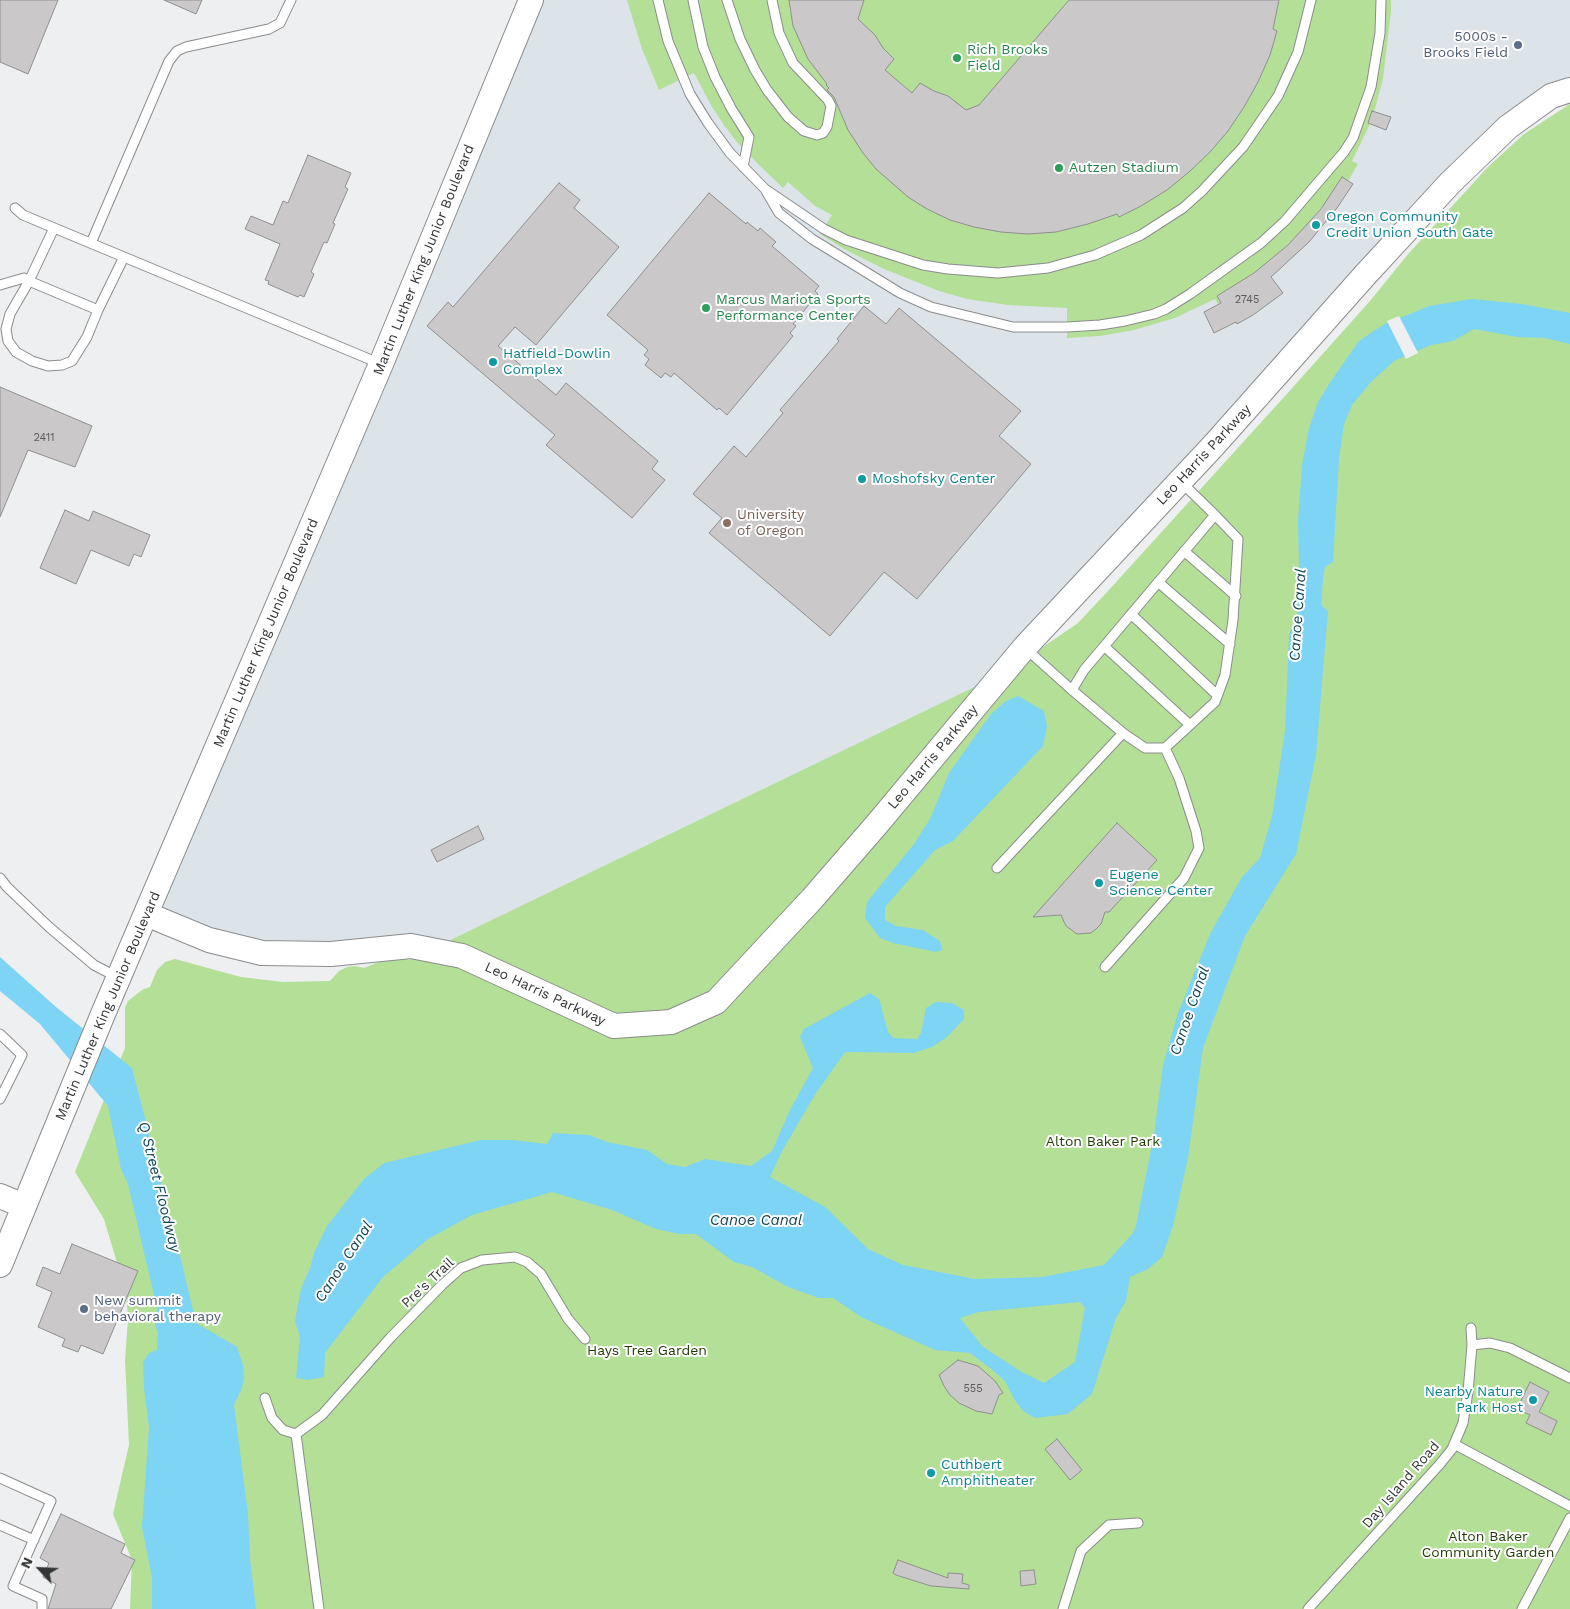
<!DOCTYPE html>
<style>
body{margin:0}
#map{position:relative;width:1570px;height:1609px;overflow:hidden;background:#edeff0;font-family:"Work Sans",sans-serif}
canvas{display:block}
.north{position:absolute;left:15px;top:1544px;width:50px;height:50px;-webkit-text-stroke:4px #fff;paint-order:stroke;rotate:295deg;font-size:14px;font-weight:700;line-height:20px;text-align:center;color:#343535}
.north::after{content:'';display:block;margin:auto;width:18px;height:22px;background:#343535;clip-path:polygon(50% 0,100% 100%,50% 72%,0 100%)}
</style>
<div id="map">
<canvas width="1570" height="1609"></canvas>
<div class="north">N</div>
</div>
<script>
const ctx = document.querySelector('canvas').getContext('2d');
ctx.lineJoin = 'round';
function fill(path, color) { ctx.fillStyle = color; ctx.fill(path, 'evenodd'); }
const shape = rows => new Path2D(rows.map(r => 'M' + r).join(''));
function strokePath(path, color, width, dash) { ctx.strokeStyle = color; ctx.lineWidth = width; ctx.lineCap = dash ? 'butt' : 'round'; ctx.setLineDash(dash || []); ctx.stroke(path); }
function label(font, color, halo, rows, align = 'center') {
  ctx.font = font + ' "Work Sans",sans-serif'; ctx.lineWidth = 4; ctx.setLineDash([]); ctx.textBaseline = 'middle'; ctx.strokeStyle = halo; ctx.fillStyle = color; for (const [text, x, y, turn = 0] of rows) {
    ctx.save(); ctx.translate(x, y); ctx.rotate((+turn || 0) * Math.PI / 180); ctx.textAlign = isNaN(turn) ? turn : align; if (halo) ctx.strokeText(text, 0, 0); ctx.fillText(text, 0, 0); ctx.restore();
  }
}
fill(shape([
 [531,0,1570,0,1570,90,1498,135,954,731,462,956,262,953,146,914]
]), '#dce4ea');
fill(shape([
 [627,0,1391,0,1391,11,1383,79,1374,112,1372,111,1368,123,1370,124,1352,161,1358,164,1348,181,1329,198,1302,231,1275,257,1243,281,1217,296,1221,303,1218,304,1215,299,1175,318,1134,330,1100,336,1067,338,1067,308,1008,305,967,299,939,291,884,269,844,249,820,234,832,215,815,206,788,182,783,188,759,165,736,141,724,125,712,107,694,73,659,90,642,49],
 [1570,104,1570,1609,130,1609,132,1560,113,1514,129,1445,125,1360,128,1319,126,1293,104,1219,75,1172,125,1048,125,1008,128,1001,142,990,150,987,157,970,165,962,175,959,241,977,283,982,330,981,339,971,347,967,355,966,364,968,396,955,404,954,409,960,991,679,1018,664,1078,623,1108,591,1285,396,1370,301,1409,253,1488,167,1524,134]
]), '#b4df96');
fill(shape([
 [1472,299,1522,304,1570,313,1570,344,1545,338,1517,337,1474,329,1453,341,1431,345,1394,361,1371,382,1352,405,1344,424,1339,458,1333,562,1325,567,1323,579,1321,605,1328,611,1316,755,1296,854,1245,936,1203,1048,1188,1158,1173,1226,1162,1257,1148,1269,1130,1277,1126,1301,1116,1318,1092,1394,1068,1414,1035,1418,1023,1411,1014,1399,1005,1381,990,1368,970,1353,935,1350,861,1317,833,1298,819,1298,788,1287,752,1267,734,1262,696,1234,679,1234,656,1229,612,1210,552,1192,472,1215,428,1239,383,1277,325,1353,324,1377,308,1380,296,1378,300,1337,295,1321,301,1289,310,1268,314,1253,327,1226,364,1179,384,1163,481,1140,513,1140,547,1144,553,1133,589,1135,607,1142,647,1150,667,1164,685,1167,705,1159,751,1166,772,1151,790,1110,813,1068,800,1037,804,1029,870,993,879,999,888,1032,893,1038,917,1039,921,1033,926,1008,936,1002,952,1003,964,1010,964,1019,947,1037,932,1047,914,1053,845,1052,814,1096,781,1153,770,1177,825,1207,868,1249,903,1265,975,1279,1042,1277,1104,1265,1133,1233,1136,1225,1154,1135,1163,1065,1178,1013,1211,932,1242,877,1260,858,1272,816,1285,731,1289,636,1292,626,1296,625,1298,602,1299,565,1298,520,1302,465,1309,428,1318,402,1331,381,1359,341,1383,325,1429,306],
 [1080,1302,1085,1308,1075,1362,1044,1383,1020,1371,983,1347,960,1318,979,1312],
 [1018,696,1044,711,1047,726,1043,746,953,841,935,850,885,907,885,920,896,926,923,930,940,941,942,950,936,952,893,943,880,938,865,918,867,902,914,844,930,819,949,773,991,714,1006,701],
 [0,957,56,1007,132,1068,173,1226,196,1323,237,1347,243,1365,244,1378,242,1388,234,1405,248,1514,250,1559,256,1609,152,1609,152,1578,142,1527,149,1427,144,1388,143,1362,149,1353,157,1350,158,1332,155,1326,157,1308,128,1184,121,1169,108,1106,40,1024,0,991]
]), '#7ed4f5');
fill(shape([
 [1399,316,1418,353,1406,359,1387,321]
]), '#edeff0');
const building = shape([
 [0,0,58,0,28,74,0,62,0,0],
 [164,0,202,0,196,14,164,0],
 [789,0,864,0,858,19,875,35,883,48,894,59,885,70,912,93,920,83,934,91,948,96,966,110,979,105,1069,0,1279,0,1273,29,1277,31,1270,55,1258,82,1244,107,1228,131,1210,152,1189,172,1167,190,1141,206,1119,217,1117,214,1088,224,1056,232,1028,234,1001,232,974,227,950,220,927,209,908,197,876,169,863,153,848,130,834,97,827,90,829,88,826,85,827,84,808,59,793,26,789,0],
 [1372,111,1391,117,1386,130,1368,123,1372,111],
 [308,155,351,173,345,187,348,189,333,223,335,224,327,243,324,242,311,272,314,274,304,297,300,295,298,297,268,284,269,281,265,280,280,244,245,229,251,216,273,225,283,201,288,203,308,155],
 [1342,177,1353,184,1337,208,1309,242,1271,277,1283,293,1253,315,1237,324,1236,322,1214,333,1204,312,1221,303,1217,296,1254,273,1288,245,1321,209,1342,177],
 [559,183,580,200,574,208,619,247,536,345,515,327,498,346,556,395,566,383,658,461,652,469,665,480,632,518,546,445,555,435,427,326,448,302,453,307,559,183],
 [709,193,746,224,747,222,758,231,760,228,776,242,772,246,819,286,815,291,818,294,793,324,796,326,790,333,793,336,727,415,719,408,717,410,674,373,671,377,665,373,661,378,645,365,649,359,644,355,648,350,607,315,709,193],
 [864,306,886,324,899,308,1021,411,999,436,1031,464,917,599,884,572,830,636,709,533,722,518,693,494,734,446,746,457,783,413,780,410,839,341,837,339,864,306],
 [0,387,92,426,75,467,28,450,0,517,0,387],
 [65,510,89,521,93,511,150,535,141,557,134,554,129,566,91,550,76,584,40,568,65,510],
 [1117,823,1157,860,1109,912,1105,912,1101,924,1096,929,1091,933,1077,934,1066,926,1061,915,1033,917,1117,823],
 [478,826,484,839,437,862,431,850,478,826],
 [72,1244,138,1271,103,1354,81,1345,78,1352,62,1346,65,1339,38,1327,52,1292,36,1285,43,1267,60,1274,72,1244],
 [958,1360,978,1366,995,1381,1003,1393,999,1395,992,1414,976,1411,959,1403,950,1395,944,1386,939,1375,958,1360],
 [1530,1382,1549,1392,1539,1412,1557,1421,1551,1435,1526,1423,1530,1415,1517,1409,1530,1382],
 [1057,1439,1082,1470,1070,1480,1045,1449,1057,1439],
 [61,1514,125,1544,121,1553,135,1560,111,1609,48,1609,56,1584,43,1577,49,1563,40,1558,61,1514],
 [898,1560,948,1578,948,1573,963,1574,962,1583,969,1585,969,1589,931,1586,896,1575,893,1573,898,1560],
 [1034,1570,1036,1584,1021,1586,1020,1571,1034,1570]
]);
fill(building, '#cac8c9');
strokePath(building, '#908f90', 1);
const lane = shape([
 [658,0,668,41,690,94,708,123,730,153,765,189,824,229,846,240,923,265,948,269,998,273,1048,268,1095,255,1141,235,1183,208,1202,191,1243,147,1278,96,1298,52,1311,0],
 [693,0,703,47,715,77,731,108,749,137,743,167],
 [727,0,740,39,755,70,767,90,788,117,804,131,817,135,823,133,827,127,831,106,828,100,793,63,779,33,772,0],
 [766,191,779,213,812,239,900,293,931,307,1013,327,1067,327,1100,325,1125,321,1154,314,1166,309,1190,294,1261,243,1285,221,1344,152,1353,138,1371,87,1380,33,1381,0],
 [15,208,23,215,381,364],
 [54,228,29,281,98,310,124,257],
 [91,243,169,61,177,51,186,47,269,29,280,23,291,0],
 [0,285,24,278,29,281,10,314,6,329,8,341,16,352,32,361,48,366,62,365,72,361,87,337,98,310],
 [1180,481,1215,515,1238,539,1233,620,1225,675,1215,702,1165,748,1145,748,1123,733,1072,690,1084,670,1215,515],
 [1184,551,1236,596],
 [1158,582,1230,644],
 [1131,614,1217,695],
 [1104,646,1190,725],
 [1025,648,1072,690],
 [997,868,1123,733],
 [0,878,7,887,49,927,94,965,117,977],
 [1105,967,1184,878,1199,848,1196,831,1179,778,1165,748],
 [0,1034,22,1055,0,1099],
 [1472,1345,1490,1343,1510,1348,1570,1378],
 [265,1398,272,1418,283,1430,296,1434],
 [296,1434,322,1415,391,1337,442,1285,461,1268,482,1260,515,1257,527,1262,541,1274,568,1319,585,1339],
 [296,1434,319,1609],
 [1454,1444,1570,1506],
 [0,1478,51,1501,13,1586,42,1599,42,1609],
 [0,1525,34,1540],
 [1063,1609,1081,1551,1109,1525,1138,1523],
 [1308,1609,1440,1464,1452,1449,1463,1423,1468,1392,1472,1345,1471,1328],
 [1522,1609,1570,1518]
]);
const secondary = shape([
 [146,914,209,940,262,953,331,954,411,946,462,956,614,1026,671,1022,716,1002,812,899,878,823,1024,648,1214,445,1366,274,1450,183,1508,127,1551,96,1570,90],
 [0,1196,24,1206],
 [0,1265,103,1014,381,364,531,0]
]);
strokePath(lane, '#8b8c8d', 11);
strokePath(secondary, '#8b8c8d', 26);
strokePath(lane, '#fff', 9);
strokePath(secondary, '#fff', 24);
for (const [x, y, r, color] of [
 [1518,45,5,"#5c6f8a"],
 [957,58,5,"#2e9e5b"],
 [1059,168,5,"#2e9e5b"],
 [1316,225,5,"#0f9aa8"],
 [706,308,5,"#2e9e5b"],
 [493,362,5,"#0f9aa8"],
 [862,479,5,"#0f9aa8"],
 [727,523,5,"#8d6e63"],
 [1099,883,5,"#0f9aa8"],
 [84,1309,5,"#5c6f8a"],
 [1533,1400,5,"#0f9aa8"],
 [931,1473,5,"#0f9aa8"]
]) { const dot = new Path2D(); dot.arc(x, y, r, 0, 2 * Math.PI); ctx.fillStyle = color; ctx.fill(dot); strokePath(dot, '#fff', 2); }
label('11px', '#5a5a5a', null, [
 ["2745",1247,300],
 ["2411",44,438],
 ["555",973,1389]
]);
label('14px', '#4e5e75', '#fff', [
 ["5000s -",1508,37],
 ["Brooks Field",1508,53],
 ["New summit",94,1301,"left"],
 ["behavioral therapy",94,1317,"left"]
], 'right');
label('14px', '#27864d', '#fff', [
 ["Rich Brooks",967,50],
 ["Field",967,66],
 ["Autzen Stadium",1069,168],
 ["Marcus Mariota Sports",716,300],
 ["Performance Center",716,316]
], 'left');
label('14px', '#0d838f', '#fff', [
 ["Oregon Community",1326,217],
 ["Credit Union South Gate",1326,233],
 ["Hatfield-Dowlin",503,354],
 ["Complex",503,370],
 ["Moshofsky Center",872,479],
 ["Eugene",1109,875],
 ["Science Center",1109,891],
 ["Nearby Nature",1523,1392,"right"],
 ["Park Host",1523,1408,"right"],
 ["Cuthbert",941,1465],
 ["Amphitheater",941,1481]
], 'left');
label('14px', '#343535', '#fff', [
 ["Martin Luther King Junior Boulevard",424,260,-68],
 ["Leo Harris Parkway",1204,455,-47],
 ["Martin Luther King Junior Boulevard",266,633,-67],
 ["Leo Harris Parkway",933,757,-50],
 ["Leo Harris Parkway",545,994,25],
 ["Martin Luther King Junior Boulevard",108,1006,-67],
 ["Pre's Trail",428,1283,-43],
 ["Day Island Road",1401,1485,-49]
]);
label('14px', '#785e54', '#fff', [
 ["University",737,515],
 ["of Oregon",737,531]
], 'left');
label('14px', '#1e3a00', '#fff', [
 ["Alton Baker Park",1103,1142],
 ["Hays Tree Garden",647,1351],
 ["Alton Baker",1488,1537],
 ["Community Garden",1488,1553]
]);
label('italic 15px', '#124556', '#fff', [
 ["Canoe Canal",1298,615,-86],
 ["Canoe Canal",1190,1011,-71],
 ["Q Street Floodway",159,1187,76],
 ["Canoe Canal",756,1221],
 ["Canoe Canal",344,1262,-57]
]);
</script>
